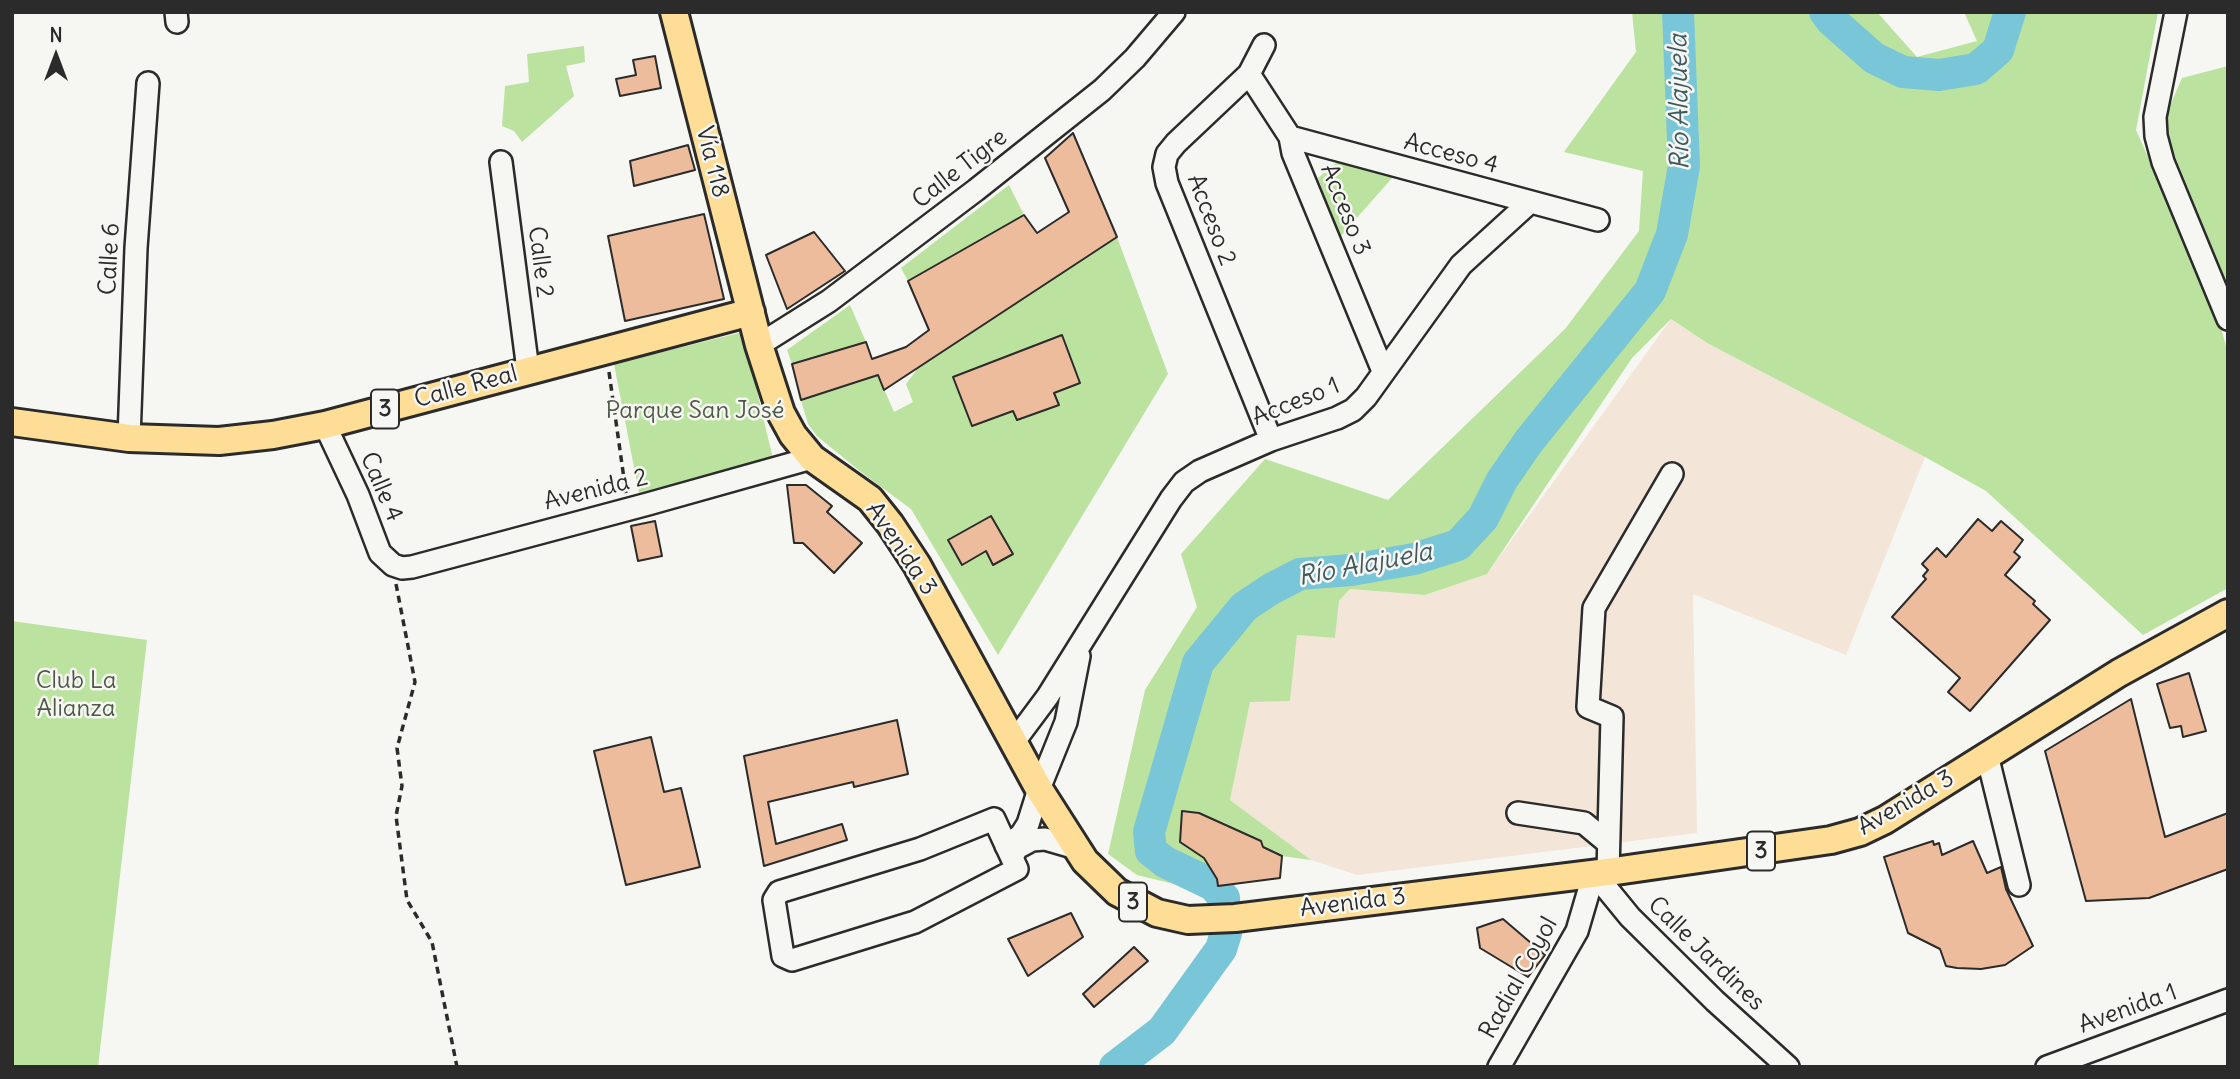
<!DOCTYPE html>
<meta charset="utf-8">
<style>
body{margin:0}
#map{position:relative;width:2240px;height:1079px;overflow:hidden;background:#f6f6f2;font-family:Delius,sans-serif}
canvas{display:block}
.frame{position:absolute;inset:0;border:14px solid #2b2b2b;pointer-events:none}
.north{position:absolute;left:21px;top:21px;width:70px;height:70px;-webkit-text-stroke:5px #f6f6f2;paint-order:stroke;rotate:0deg;font-size:19px;font-weight:700;line-height:28px;text-align:center;color:#2b2b2b}
.north::after{content:'';display:block;margin:auto;width:24px;height:32px;background:#2b2b2b;clip-path:polygon(50% 0,100% 100%,50% 72%,0 100%)}
</style>
<div id="map">
<canvas width="2240" height="1079"></canvas>
<div class="frame"></div>
<div class="north">N</div>
</div>
<script>
const ctx = document.querySelector('canvas').getContext('2d');
ctx.lineJoin = 'round';
function fill(path, color) { ctx.fillStyle = color; ctx.fill(path, 'evenodd'); }
const shape = rows => new Path2D(rows.map(r => 'M' + r).join(''));
function strokePath(path, color, width, dash) { ctx.strokeStyle = color; ctx.lineWidth = width; ctx.lineCap = dash ? 'butt' : 'round'; ctx.setLineDash(dash || []); ctx.stroke(path); }
function label(font, color, halo, rows, align = 'center') {
  ctx.font = font + ' Delius,sans-serif'; ctx.lineWidth = 5; ctx.setLineDash([]); ctx.textBaseline = 'middle'; ctx.strokeStyle = halo; ctx.fillStyle = color; for (const [text, x, y, turn = 0] of rows) {
    ctx.save(); ctx.translate(x, y); ctx.rotate((+turn || 0) * Math.PI / 180); ctx.textAlign = isNaN(turn) ? turn : align; if (halo) ctx.strokeText(text, 0, 0); ctx.fillText(text, 0, 0); ctx.restore();
  }
}
fill(shape([
 [1671,319,1707,343,1925,457,1846,655,1693,594,1697,833,1357,875,1311,860,1230,800,1250,701,1290,701,1297,635,1335,638,1339,601,1350,589,1425,595,1487,574]
]), '#f3e5d8');
fill(shape([
 [1632,12,1877,12,1917,57,1977,41,1964,12,2158,12,2136,130,2216,310,2228,353,2228,588,2143,635,1986,491,1925,457,1707,343,1671,319,1632,358,1487,574,1425,595,1350,589,1339,601,1335,638,1297,635,1290,701,1250,702,1230,800,1311,860,1282,856,1263,847,1260,841,1182,811,1181,842,1204,858,1232,898,1137,875,1108,854,1145,690,1197,607,1181,554,1265,459,1388,500,1565,329,1639,231,1643,171,1564,152,1636,52],
 [584,46,585,62,566,66,574,96,522,142,514,131,502,126,505,86,529,82,527,54],
 [2228,66,2228,287,2162,124,2182,78],
 [1337,162,1393,177,1339,238,1318,178],
 [1009,185,1024,215,908,281,901,268],
 [1117,237,1168,374,998,655,911,509,861,472,817,436,808,424,801,400,878,375,894,412,913,402,906,384,918,368],
 [850,305,866,342,792,364,787,350],
 [743,332,773,459,639,493,614,364],
 [12,621,147,640,98,1067,12,1067]
]), '#bbe29e');
strokePath(shape([
 [1825,12,1831,20,1874,58,1903,72,1939,75,1976,69,1998,50,2010,12],
 [1115,1067,1162,1031,1221,949,1226,933,1224,898,1213,885,1165,862,1151,851,1149,832,1198,663,1244,607,1271,589,1300,574,1351,570,1414,559,1458,545,1483,518,1502,480,1529,441,1650,291,1672,234,1684,166,1678,12]
]), '#79c6d8', 32);
const building = shape([
 [655,56,661,88,620,96,616,79,636,75,633,60,655,56],
 [1073,133,1117,237,884,390,878,375,801,400,792,364,866,342,872,359,906,347,929,330,908,281,1024,215,1037,233,1069,212,1045,158,1073,133],
 [688,145,695,170,634,186,630,161,688,145],
 [704,214,724,299,625,321,608,236,704,214],
 [814,232,845,271,787,309,766,255,814,232],
 [1062,335,1080,383,1054,393,1059,405,1017,420,1013,411,972,426,953,377,1062,335],
 [787,485,806,485,832,506,827,512,862,543,834,573,803,543,794,543,787,485],
 [991,516,1013,554,993,565,986,551,962,565,948,540,991,516],
 [1978,519,1992,531,2001,521,2023,540,2014,552,2020,557,2005,575,2035,601,2033,604,2050,620,1970,711,1948,692,1960,678,1892,617,1926,579,1923,576,1928,570,1922,564,1937,548,1946,557,1978,519],
 [655,521,662,556,638,561,631,526,655,521],
 [2189,673,2206,731,2183,737,2181,726,2170,728,2157,684,2189,673],
 [2131,699,2165,837,2228,813,2228,869,2149,898,2086,901,2045,751,2131,699],
 [897,720,908,774,854,787,853,782,768,802,776,844,842,824,847,840,764,866,744,756,897,720],
 [651,737,664,792,681,788,700,867,626,885,594,751,651,737],
 [1182,811,1199,813,1261,841,1263,847,1282,856,1280,878,1218,886,1217,879,1204,858,1180,842,1182,811],
 [1933,841,1934,845,1939,843,1942,855,1973,841,1987,873,2001,867,2006,889,2033,946,2005,965,1981,969,1957,968,1946,966,1940,949,1908,933,1884,857,1933,841],
 [1071,913,1083,937,1028,976,1008,939,1071,913],
 [1503,919,1545,955,1528,977,1480,948,1477,928,1503,919],
 [1134,947,1148,961,1094,1007,1083,994,1134,947]
]);
fill(building, '#ecbc9c');
strokePath(building, '#2b2b2b', 2);
const minor = shape([
 [176,12,177,22],
 [2176,12,2155,117,2156,136,2163,162,2228,319],
 [1264,45,1249,74,1176,143,1167,154,1164,167,1167,183,1271,440],
 [1249,74,1290,137,1293,153,1383,371],
 [1290,137,1598,220],
 [501,162,528,370],
 [759,345,829,301,976,190,1102,90,1135,58,1174,12],
 [325,425,358,495,380,553,393,565,402,568,412,567,648,504,812,458],
 [129,438,136,248,148,83],
 [1013,743,1048,696,1171,499,1184,482,1200,471,1271,440,1337,418,1353,410,1366,397,1461,265,1529,203],
 [1987,755,2019,885],
 [1518,813,1584,823,1608,843],
 [994,819,1017,869,915,922,792,960,783,956,774,900,779,892,920,849,994,819],
 [1006,846,1021,835,1028,824,1039,789,1066,722,1079,656],
 [1013,855,1017,848,1032,840,1045,839,1076,848],
 [1608,872,1612,717,1588,707,1594,608,1672,474],
 [1594,873,1630,917,1715,1001,1788,1067],
 [1499,1067,1577,931,1594,873],
 [2047,1067,2228,1000]
]);
const major = shape([
 [674,12,759,345,781,413,793,435,812,458,870,499,890,524,917,565,1039,789,1085,861,1117,892,1157,913,1188,920,1235,918,1608,872,1831,840,1860,832,1885,820,2119,673,2228,613],
 [12,422,129,438,219,441,273,435,325,425,751,312]
]);
strokePath(minor, '#2b2b2b', 26);
strokePath(major, '#2b2b2b', 32);
strokePath(shape([
 [609,372,626,493],
 [396,584,415,682,397,748,402,786,396,816,407,900,432,942,457,1067]
]), '#2b2b2b', 3.5, [7, 5]);
strokePath(minor, '#f6f6f2', 21);
strokePath(major, '#fedd96', 26);
for (const [x, y, w] of [
 [385,409,28],
 [1761,851,28],
 [1133,902,28]
]) { const box = new Path2D(); box.roundRect(x - w / 2, y - 19.5, w, 39, 5); ctx.fillStyle = '#f6f6f2'; ctx.fill(box); strokePath(box, '#2b2b2b', 2); }
label('bold 23px', '#2b2b2b', null, [
 ["3",385,409],
 ["3",1761,851],
 ["3",1133,902]
]);
label('24px', '#2b2b2b', '#f6f6f2', [
 ["Acceso 4",1451,154,15],
 ["Vía 118",712,162,76],
 ["Calle Tigre",960,169,-38],
 ["Acceso 3",1345,210,68],
 ["Acceso 2",1211,220,69],
 ["Calle 6",110,259,-87],
 ["Calle 2",540,262,83],
 ["Calle Real",466,387,-15],
 ["Acceso 1",1296,402,-22],
 ["Calle 4",381,487,67],
 ["Avenida 2",596,490,-14],
 ["Avenida 3",901,549,56],
 ["Avenida 3",1906,803,-30],
 ["Avenida 3",1353,903,-7],
 ["Calle Jardines",1706,954,44],
 ["Radial Coyol",1519,978,-61],
 ["Avenida 1",2128,1009,-20]
]);
label('24px', '#4f5948', '#f6f6f2', [
 ["Parque San José",695,411],
 ["Club La",76,681],
 ["Alianza",76,709]
]);
label('italic 26px', '#425a5f', '#f6f6f2', [
 ["Río Alajuela",1680,102,-91],
 ["Río Alajuela",1365,565,-11]
]);
</script>
